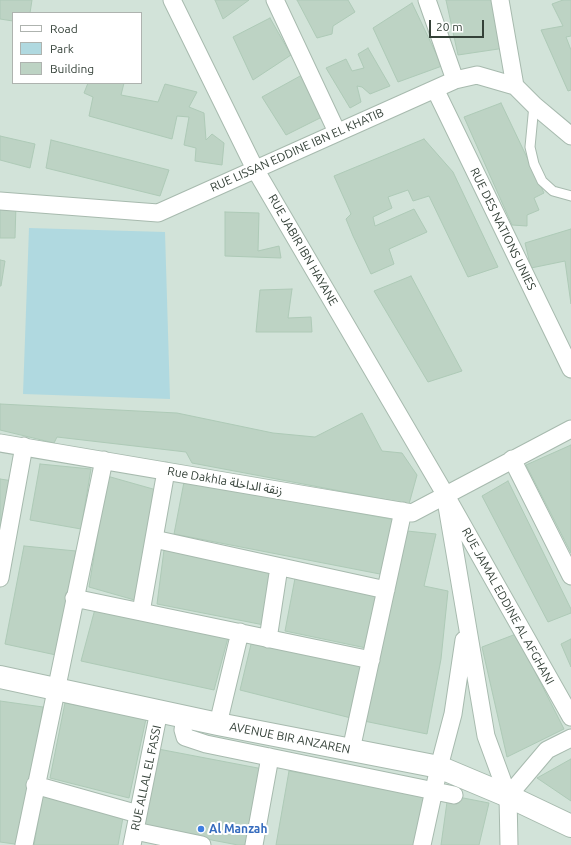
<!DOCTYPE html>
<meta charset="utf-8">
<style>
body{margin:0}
#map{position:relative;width:571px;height:845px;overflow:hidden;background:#e4f0e8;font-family:Ubuntu,sans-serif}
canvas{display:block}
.legend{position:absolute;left:12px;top:12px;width:130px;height:72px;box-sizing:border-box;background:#fff;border:1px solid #aeb3af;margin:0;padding:5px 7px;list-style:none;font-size:12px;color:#344138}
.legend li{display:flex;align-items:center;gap:8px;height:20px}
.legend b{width:20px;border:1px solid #aeb3af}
.scale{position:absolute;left:429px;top:20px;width:55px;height:18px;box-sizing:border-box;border:2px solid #344138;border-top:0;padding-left:5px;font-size:12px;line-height:14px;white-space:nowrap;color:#344138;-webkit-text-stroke:3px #fff;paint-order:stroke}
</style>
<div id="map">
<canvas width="571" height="845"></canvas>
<ul class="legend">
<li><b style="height:5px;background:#fff"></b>Road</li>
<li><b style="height:11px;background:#b0d9e0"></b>Park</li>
<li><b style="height:11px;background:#bdd3c4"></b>Building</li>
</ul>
<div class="scale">20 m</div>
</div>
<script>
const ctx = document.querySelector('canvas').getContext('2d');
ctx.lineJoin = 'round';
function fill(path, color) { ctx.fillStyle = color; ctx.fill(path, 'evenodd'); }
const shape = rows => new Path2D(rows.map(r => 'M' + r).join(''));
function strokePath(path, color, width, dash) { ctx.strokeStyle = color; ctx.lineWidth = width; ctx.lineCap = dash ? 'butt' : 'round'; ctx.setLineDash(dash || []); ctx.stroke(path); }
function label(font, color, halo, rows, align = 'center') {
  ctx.font = font + ' Ubuntu,"Noto Sans Arabic",sans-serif'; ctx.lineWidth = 4; ctx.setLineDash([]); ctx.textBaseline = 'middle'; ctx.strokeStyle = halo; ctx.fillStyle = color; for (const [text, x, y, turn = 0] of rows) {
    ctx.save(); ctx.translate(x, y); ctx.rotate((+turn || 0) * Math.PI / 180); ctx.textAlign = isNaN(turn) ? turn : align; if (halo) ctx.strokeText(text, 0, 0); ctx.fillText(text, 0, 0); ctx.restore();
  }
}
fill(shape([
 [0,0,571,0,571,845,0,845],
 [13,13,141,13,141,83,13,83]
]), '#d2e3d9');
fill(shape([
 [29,228,165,232,170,399,23,394]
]), '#b0d9e0');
const building = shape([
 [0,0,32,0,30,13,13,13,13,21,0,19,0,0],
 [215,0,249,0,223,19,215,0],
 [297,0,348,0,355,12,333,26,332,34,317,38,297,0],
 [446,0,495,0,505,48,458,55,446,0],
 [563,0,571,0,571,36,566,37,571,50,571,90,568,91,541,30,563,26,552,4,563,0],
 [412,3,442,66,398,82,373,28,412,3],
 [270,18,291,55,253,80,233,37,270,18],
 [368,48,390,86,370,94,362,87,357,86,361,102,350,108,326,68,346,59,352,71,364,68,358,54,368,48],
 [302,75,322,117,286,135,262,97,302,75],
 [88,83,124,83,121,95,158,102,165,84,197,92,189,107,204,113,206,140,212,134,224,143,222,165,195,161,196,148,184,145,189,117,177,116,172,139,89,116,93,97,84,93,88,83],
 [501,103,544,193,534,198,539,210,527,215,527,226,512,225,464,117,501,103],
 [0,136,35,144,30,168,0,160,0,136],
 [424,139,453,172,498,267,468,277,429,196,413,201,408,190,388,197,392,208,373,217,375,226,414,209,427,232,389,249,394,264,371,274,353,236,346,219,351,214,334,176,424,139],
 [51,140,169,170,160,196,46,168,51,140],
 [0,204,16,204,15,238,0,238,0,204],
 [225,212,259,213,258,251,279,246,281,258,225,256,225,212],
 [571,229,571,304,565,261,531,268,525,243,571,229],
 [0,260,5,261,1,286,0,286,0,260],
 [411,276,462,371,428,382,374,291,411,276],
 [292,289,288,318,311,317,312,332,256,332,260,290,292,289],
 [0,404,177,413,273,433,315,437,362,413,382,451,402,453,417,475,409,504,192,463,186,452,57,437,54,443,0,430,0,404],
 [571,445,571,553,526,465,571,445],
 [40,464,91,469,81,529,30,520,40,464],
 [107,476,160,491,138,601,89,587,107,476],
 [0,479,13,481,0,549,0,479],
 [508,481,571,609,571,613,548,622,482,496,508,481],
 [184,482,396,520,385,575,174,534,184,482],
 [407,531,436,534,424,586,448,591,441,659,427,734,364,721,407,531],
 [24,546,76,551,56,655,5,644,24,546],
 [164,550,271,570,264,625,157,604,164,550],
 [296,573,378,592,366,648,285,631,296,573],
 [95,609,229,634,214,690,81,661,95,609],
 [516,634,564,729,507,757,482,647,516,634],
 [253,636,362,662,351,718,240,690,253,636],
 [571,639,571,667,561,644,571,639],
 [0,701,43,707,22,845,0,842,0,701],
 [65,703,146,719,129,798,50,778,65,703],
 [153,748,263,769,248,845,238,845,138,826,153,748],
 [571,759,571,801,537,778,571,759],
 [289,771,425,795,416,845,276,845,289,771],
 [43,793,124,812,118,845,34,845,43,793],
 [448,795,489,803,479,845,441,845,448,795]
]);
fill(building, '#bdd3c4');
strokePath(building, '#aecab7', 1);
const service = shape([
 [534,105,530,147,534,164,542,181,553,191,571,196]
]);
const minor = shape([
 [172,0,255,169,445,494,571,717],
 [275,0,337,132],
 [427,0,455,80],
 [500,0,515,86],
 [435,89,571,369],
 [0,201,158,213,455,80,477,75,515,86,534,105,571,136],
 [0,443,412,513,571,429],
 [512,459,571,576],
 [447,506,486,736,508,796,509,845],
 [154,539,386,590],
 [0,578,24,446],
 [74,598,371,660],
 [141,612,166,471],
 [268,639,279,567],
 [185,717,183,730,185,737,206,744,454,795],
 [218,724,240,632],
 [351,750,403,511],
 [35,785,138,814],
 [508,796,547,750,571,738],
 [135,831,202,845],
 [24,845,104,460],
 [132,845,159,711],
 [254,845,270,757],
 [422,845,439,767,453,714,464,640]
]);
const tertiary = shape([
 [0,677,218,724,439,767,508,796,571,826]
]);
strokePath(service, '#a7baae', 11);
strokePath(minor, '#a7baae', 19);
strokePath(tertiary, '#a7baae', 24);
strokePath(service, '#fff', 9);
strokePath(minor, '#fff', 17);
strokePath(tertiary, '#fff', 22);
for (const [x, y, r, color] of [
 [201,829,4,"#3f7fe0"]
]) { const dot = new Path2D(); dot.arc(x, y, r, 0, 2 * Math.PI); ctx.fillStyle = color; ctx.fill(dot); strokePath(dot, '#fff', 1.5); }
label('12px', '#344138', '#fff', [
 ["RUE LISSAN EDDINE IBN EL KHATIB",297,150,-24],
 ["RUE DES NATIONS UNIES",503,229,64],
 ["RUE JABIR IBN HAYANE",303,250,60],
 ["Rue Dakhla زنقة الداخلة",225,481,10],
 ["RUE JAMAL EDDINE AL AFGHANI",508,606,61],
 ["AVENUE BIR ANZAREN",290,738,11],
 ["RUE ALLAL EL FASSI",146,778,-78]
]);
label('bold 12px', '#366cbe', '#fff', [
 ["Al Manzah",209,829]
], 'left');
</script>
